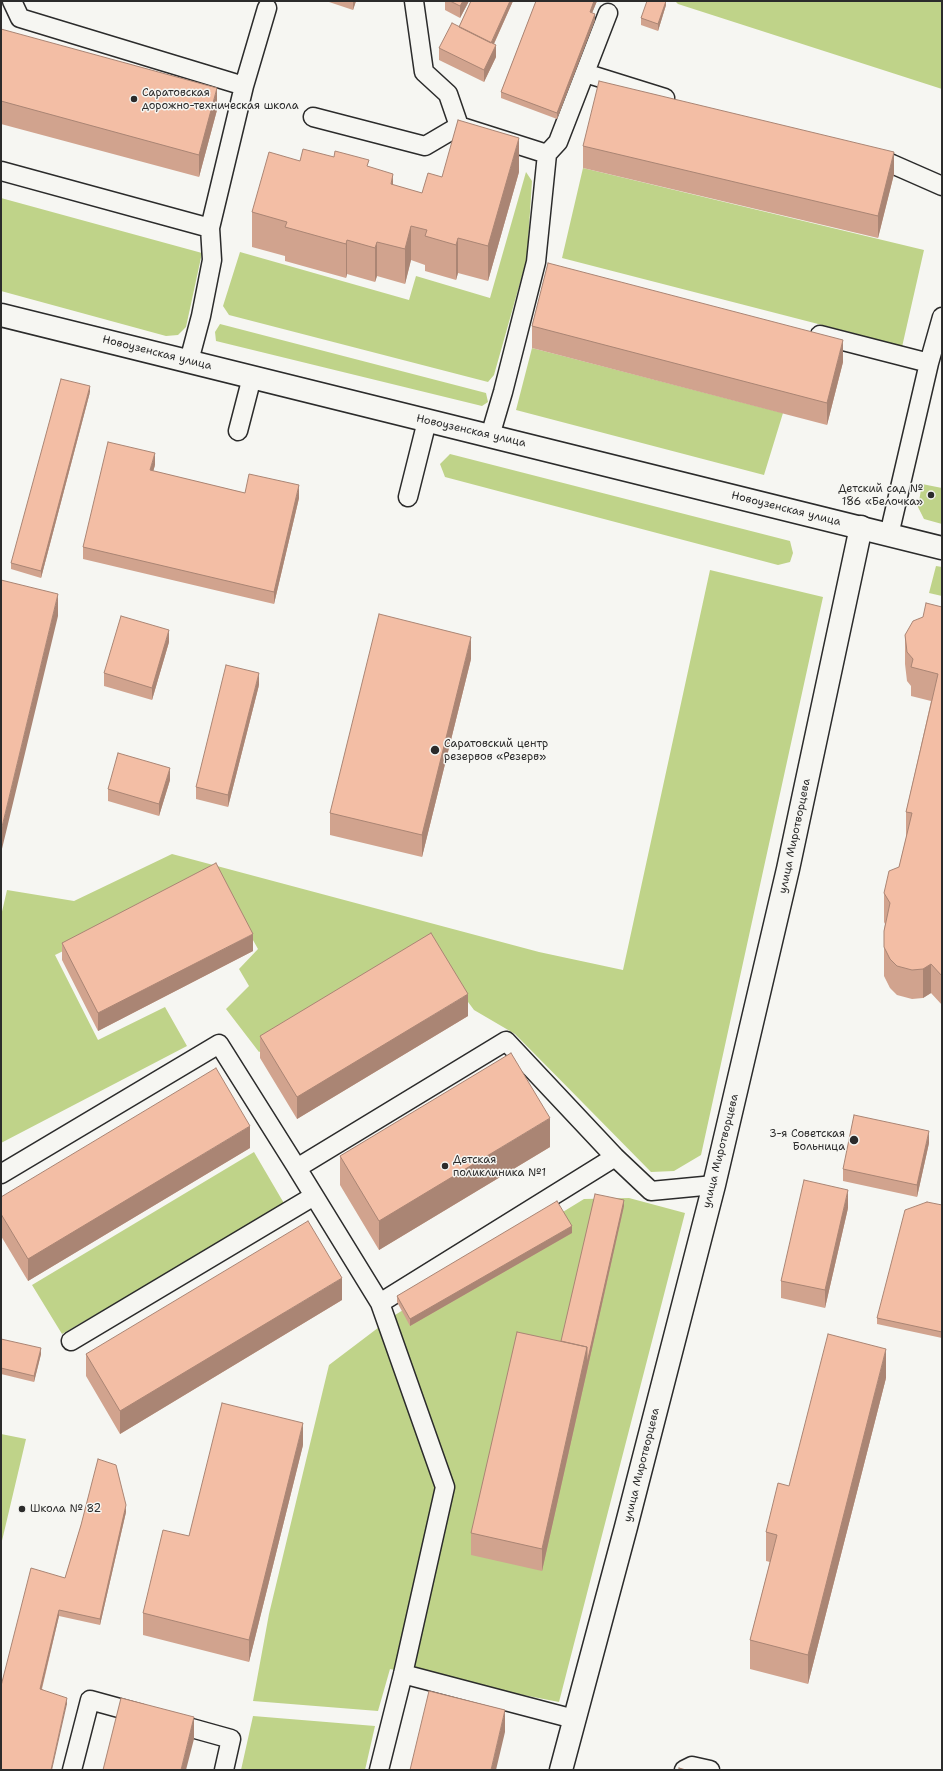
<!DOCTYPE html>
<meta charset="utf-8">
<style>
body{margin:0}
#map{position:relative;width:943px;height:1771px;overflow:hidden;background:#f6f6f2;font-family:"Shantell Sans",sans-serif}
canvas{display:block}
.frame{position:absolute;inset:0;border:2px solid #2b2b2b;pointer-events:none}
</style>
<div id="map">
<canvas width="943" height="1771"></canvas>
<div class="frame"></div>
</div>
<script>
const ctx = document.querySelector('canvas').getContext('2d');
ctx.lineJoin = 'round';
function fill(path, color) { ctx.fillStyle = color; ctx.fill(path, 'evenodd'); }
const shape = rows => new Path2D(rows.map(r => 'M' + r).join(''));
function strokePath(path, color, width, dash) { ctx.strokeStyle = color; ctx.lineWidth = width; ctx.lineCap = dash ? 'butt' : 'round'; ctx.setLineDash(dash || []); ctx.stroke(path); }
function label(font, color, halo, rows, align = 'center') {
  ctx.font = font + ' "Shantell Sans",sans-serif'; ctx.lineWidth = 3; ctx.setLineDash([]); ctx.textBaseline = 'middle'; ctx.strokeStyle = halo; ctx.fillStyle = color; for (const [text, x, y, turn = 0] of rows) {
    ctx.save(); ctx.translate(x, y); ctx.rotate((+turn || 0) * Math.PI / 180); ctx.textAlign = isNaN(turn) ? turn : align; if (halo) ctx.strokeText(text, 0, 0); ctx.fillText(text, 0, 0); ctx.restore();
  }
}
fill(shape([
 [675,1,942,1,942,89,678,4],
 [583,168,924,250,902,347,857,334,562,258],
 [526,172,532,181,527,258,494,375,488,382,229,315,223,306,240,252,409,300,416,276,490,298],
 [1,198,202,253,186,327,178,335,166,336,1,291],
 [220,324,486,393,488,402,482,406,216,341,215,332],
 [532,348,783,413,764,475,516,410],
 [450,454,790,541,793,553,790,562,778,565,445,477,440,464],
 [922,484,942,488,942,524,924,519,918,507],
 [936,566,942,567,942,596,929,593],
 [710,570,823,597,701,1155,674,1171,651,1172,515,1034,474,1010,430,951,259,1052,226,1009,249,986,239,969,258,949,217,876,55,955,98,1040,165,1007,187,1046,1,1143,1,916,7,890,74,901,172,854,539,952,623,970],
 [254,1152,285,1205,62,1334,32,1285],
 [629,1198,685,1213,559,1702,390,1669,378,1711,253,1701,269,1614,329,1365,395,1315,584,1199],
 [1,1434,26,1439,1,1545],
 [253,1716,375,1726,365,1770,241,1770]
]), '#bfd389');
const lane = shape([
 [12,1,20,18,244,86],
 [414,1,424,72,448,94,459,126],
 [585,73,665,98],
 [313,117,425,146,459,126,547,154,536,262,503,392,490,436],
 [547,154,558,142,608,13],
 [870,158,892,164,942,186],
 [1,171,210,228],
 [820,335,929,363],
 [189,361,201,316,212,260,210,228,244,86,267,8],
 [238,431,252,377],
 [408,497,427,421],
 [889,535,929,363,942,317],
 [1,1174,219,1044,297,1168],
 [380,1303,615,1157],
 [71,1341,314,1196],
 [403,1674,574,1719],
 [170,1722,231,1739,224,1770],
 [72,1770,90,1700,141,1714],
 [379,1770,403,1674,445,1487,380,1303,297,1168,506,1041,615,1157,651,1191,714,1185],
 [684,1770,692,1766,710,1770]
]);
const street = shape([
 [561,1770,626,1527,714,1185,788,869,861,527]
]);
const secondary = shape([
 [1,315,942,548]
]);
strokePath(lane, '#2b2b2b', 21);
strokePath(street, '#2b2b2b', 25);
strokePath(secondary, '#2b2b2b', 25);
strokePath(lane, '#f6f6f2', 18);
strokePath(street, '#f6f6f2', 22);
strokePath(secondary, '#f6f6f2', 22);
fill(shape([
 [326,1,356,1,353,10],
 [445,1,469,1,460,18,445,10],
 [471,1,513,1,494,44,496,57,484,82,439,60,439,48,459,27],
 [536,1,597,1,592,13,595,20,557,119,501,98,501,92],
 [666,1,666,5,658,31,641,25,641,18],
 [1,29,217,110,199,177,1,124],
 [583,146,894,174,878,238,583,168],
 [300,161,369,167,393,185,422,193,442,177,519,172,488,281,458,273,456,280,425,271,425,265,411,260,405,284,377,276,375,282,347,274,346,278,285,261,285,256,252,247,252,212],
 [532,326,843,362,827,425,532,348],
 [90,392,41,578,11,569,11,563],
 [155,465,153,471,245,493,299,498,274,604,83,559,83,547],
 [942,607,942,1005,931,993,923,998,912,999,897,995,890,988,884,976,884,931,885,924,884,922,884,893,899,867,906,838,906,812,931,701,911,696,911,686,907,681,905,664,905,635,923,617],
 [169,642,152,700,104,686,104,673],
 [471,659,422,857,330,835,330,813],
 [259,685,228,807,196,799,196,787],
 [170,780,159,816,108,801,108,789],
 [62,943,253,951,98,1031,62,960],
 [468,1016,297,1119,260,1058,260,1036],
 [929,1143,917,1197,843,1181,843,1169],
 [550,1147,379,1250,340,1185,340,1156],
 [250,1148,28,1281,1,1236,1,1197],
 [942,1205,942,1338,877,1324,877,1318],
 [624,1206,542,1571,471,1555,471,1533],
 [848,1208,825,1308,781,1298,781,1281],
 [572,1233,410,1326,397,1302,397,1296],
 [342,1300,120,1434,86,1376,86,1354],
 [1,1339,41,1354,34,1382,1,1374],
 [886,1378,808,1684,750,1669,750,1640,770,1562,766,1561,766,1532],
 [303,1445,249,1662,143,1635,143,1613,189,1536],
 [126,1512,100,1625,59,1616,42,1689,67,1704,1,1770,65,1578,81,1525]
]), '#d1a38e');
fill(shape([
 [353,1,356,1,353,10],
 [463,1,469,1,460,18,460,6],
 [510,1,513,1,491,50,491,44],
 [594,1,597,1,590,18,590,12],
 [666,1,666,5,658,31,658,24],
 [595,14,595,20,557,119,557,113],
 [496,45,496,57,484,82,484,70],
 [217,88,217,110,199,177,199,155],
 [519,138,519,172,488,281,488,246],
 [894,152,894,174,878,238,878,216],
 [393,174,393,208,391,184],
 [411,226,411,260,405,284,405,249],
 [458,238,458,273,456,280,456,245],
 [347,240,347,274,346,278,346,244],
 [377,242,377,276,375,282,375,248],
 [843,340,843,362,827,425,827,403],
 [90,386,90,392,41,578,41,571],
 [155,453,155,465,150,483,150,470],
 [299,485,299,498,274,604,274,592],
 [58,594,58,616,1,853,1,831],
 [169,630,169,642,152,700,152,688],
 [471,637,471,659,422,857,422,835],
 [259,673,259,685,228,807,228,795],
 [170,768,170,780,159,816,159,804],
 [253,934,253,951,98,1031,98,1013],
 [931,964,931,993,923,998,923,969],
 [468,994,468,1016,297,1119,297,1097],
 [550,1118,550,1147,379,1250,379,1221],
 [250,1126,250,1148,28,1281,28,1259],
 [929,1131,929,1143,917,1197,917,1185],
 [848,1190,848,1208,825,1308,825,1290],
 [624,1200,624,1206,542,1571,542,1549,587,1347],
 [572,1226,572,1233,410,1326,410,1319],
 [342,1278,342,1300,120,1434,120,1411],
 [41,1348,41,1354,34,1382,34,1376],
 [886,1349,886,1378,808,1684,808,1655],
 [303,1423,303,1445,249,1662,249,1640],
 [126,1505,126,1512,100,1625,100,1619],
 [59,1610,59,1616,40,1695,40,1689],
 [67,1698,67,1704,52,1770,51,1770],
 [505,1710,505,1732,496,1770,491,1770],
 [194,1717,194,1739,186,1770,181,1770]
]), '#aa8574');
const building = shape([
 [450,1,463,1,460,6,450,1],
 [471,1,510,1,491,43,459,27,471,1],
 [536,1,594,1,590,12,595,14,557,113,501,92,536,1],
 [647,1,666,1,658,24,641,18,647,1],
 [452,23,496,45,484,70,439,48,452,23],
 [1,29,217,88,199,155,1,101,1,29],
 [599,81,894,152,878,216,583,146,599,81],
 [458,120,519,138,488,246,458,238,456,245,425,236,427,230,411,226,405,249,377,242,375,248,347,240,346,244,285,227,287,222,252,212,269,152,300,161,303,149,334,157,335,151,369,160,367,166,393,174,391,184,422,193,428,173,442,177,458,120],
 [548,263,843,340,827,403,532,326,548,263],
 [61,379,90,386,41,571,11,563,61,379],
 [108,442,155,453,150,470,245,493,249,474,299,485,274,592,83,547,108,442],
 [1,580,58,594,1,831,1,580],
 [926,603,942,607,942,976,931,964,923,969,912,970,897,966,890,959,884,947,884,931,890,903,884,893,889,871,899,867,912,813,906,812,938,674,911,667,913,659,907,652,905,635,913,621,923,617,926,603],
 [379,614,471,637,422,835,330,813,379,614],
 [121,616,169,630,152,688,104,673,121,616],
 [226,665,259,673,228,795,196,787,226,665],
 [118,753,170,768,159,804,108,789,118,753],
 [216,863,253,934,98,1013,62,943,216,863],
 [431,933,468,994,297,1097,260,1036,431,933],
 [511,1053,550,1118,379,1221,340,1156,511,1053],
 [216,1068,250,1126,28,1259,1,1214,1,1197,216,1068],
 [854,1115,929,1131,917,1185,843,1169,854,1115],
 [804,1180,848,1190,825,1290,781,1281,804,1180],
 [595,1194,624,1200,587,1363,587,1347,561,1341,595,1194],
 [557,1201,572,1226,410,1319,397,1296,557,1201],
 [927,1202,942,1205,942,1332,877,1318,905,1210,927,1202],
 [308,1221,342,1278,120,1411,86,1354,308,1221],
 [517,1332,587,1347,542,1549,471,1533,517,1332],
 [828,1334,886,1349,808,1655,750,1640,777,1535,766,1532,778,1483,789,1486,828,1334],
 [1,1339,41,1348,34,1376,1,1368,1,1339],
 [222,1403,303,1423,249,1640,143,1613,163,1530,189,1536,222,1403],
 [98,1459,116,1465,126,1505,100,1619,59,1610,40,1689,67,1698,51,1770,1,1770,1,1686,31,1568,65,1578,81,1525,98,1459],
 [429,1691,505,1710,491,1770,410,1770,429,1691],
 [121,1698,194,1717,181,1770,103,1770,121,1698],
 [679,1768,686,1770,679,1770,679,1768]
]);
fill(building, '#f3bea5');
strokePath(building, '#aa8574', 1);
for (const [x, y, r, color] of [
 [134,99,4,"#2b2b2b"],
 [931,495,4,"#2b2b2b"],
 [435,750,5,"#2b2b2b"],
 [854,1140,5,"#2b2b2b"],
 [445,1166,4,"#2b2b2b"],
 [22,1509,4,"#2b2b2b"]
]) { const dot = new Path2D(); dot.arc(x, y, r, 0, 2 * Math.PI); ctx.fillStyle = color; ctx.fill(dot); strokePath(dot, '#f6f6f2', 1.5); }
label('11px', '#2b2b2b', '#f6f6f2', [
 ["Саратовская",142,93],
 ["дорожно-техническая школа",142,106],
 ["Детский сад №",923,489,"right"],
 ["186 «Белочка»",923,502,"right"],
 ["Саратовский центр",444,744],
 ["резервов «Резерв»",444,757],
 ["3-я Советская",845,1134,"right"],
 ["Больница",845,1147,"right"],
 ["Детская",453,1160],
 ["поликлиника №1",453,1173],
 ["Школа № 82",30,1509]
], 'left');
label('11px', '#2b2b2b', '#f6f6f2', [
 ["Новоузенская улица",157,353,14],
 ["Новоузенская улица",471,431,13],
 ["Новоузенская улица",786,509,14],
 ["улица Миротворцева",795,836,-78],
 ["улица Миротворцева",721,1151,-76],
 ["улица Миротворцева",642,1465,-76]
]);
</script>
